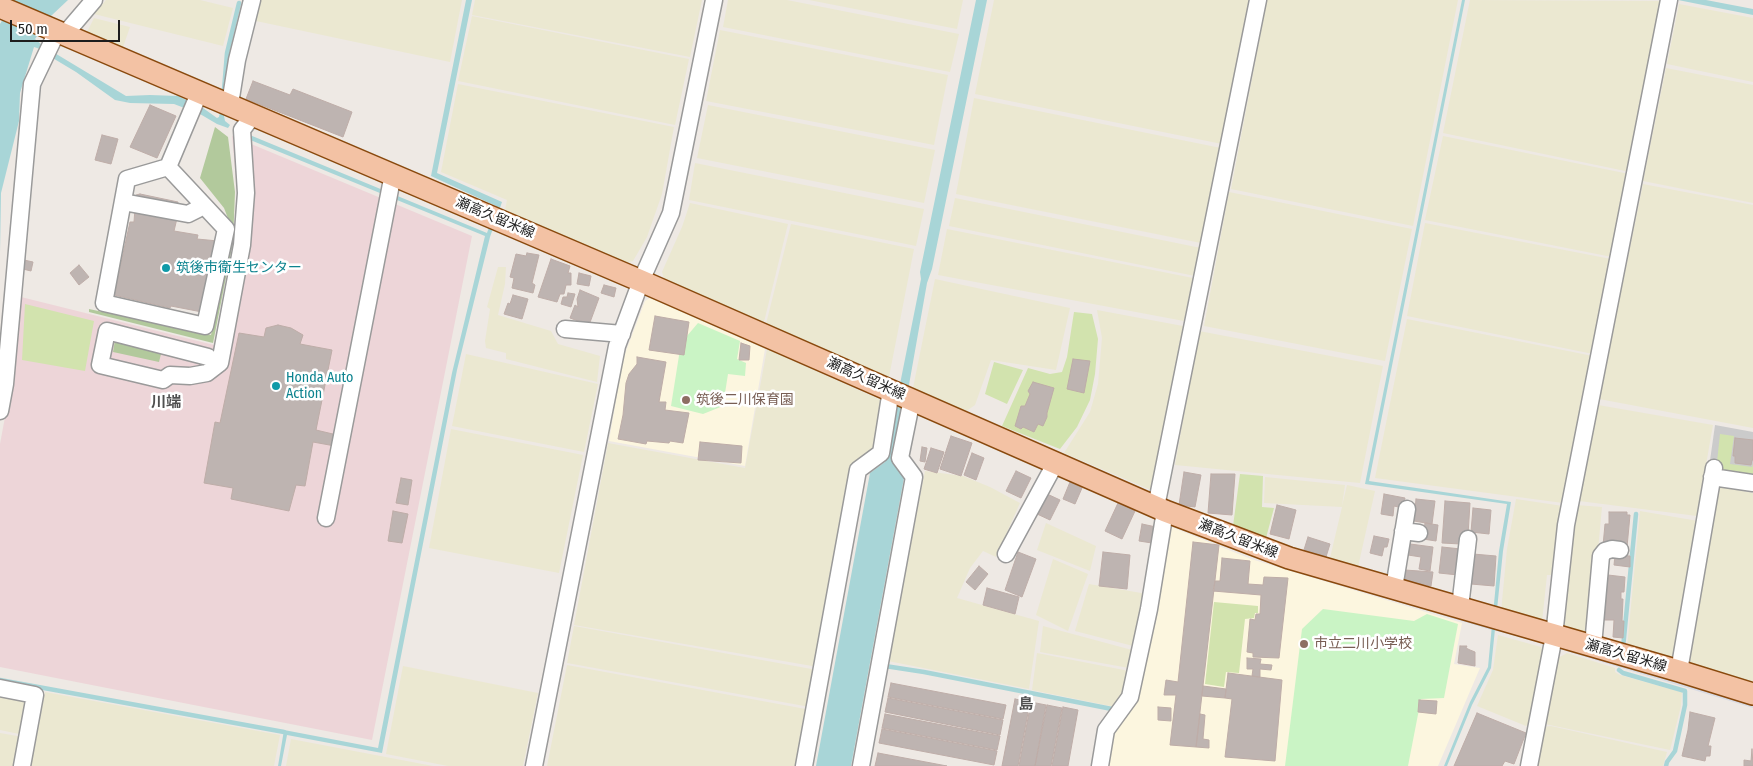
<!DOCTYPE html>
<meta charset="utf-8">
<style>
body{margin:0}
#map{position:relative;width:1753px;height:766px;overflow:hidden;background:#eee9e4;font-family:"Fira Sans Condensed",sans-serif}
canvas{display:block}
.scale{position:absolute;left:10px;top:20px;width:110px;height:22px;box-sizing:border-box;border:2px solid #1d1d1d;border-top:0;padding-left:6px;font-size:15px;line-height:18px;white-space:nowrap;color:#1d1d1d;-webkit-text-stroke:4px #fff;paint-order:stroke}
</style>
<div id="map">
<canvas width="1753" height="766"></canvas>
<div class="scale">50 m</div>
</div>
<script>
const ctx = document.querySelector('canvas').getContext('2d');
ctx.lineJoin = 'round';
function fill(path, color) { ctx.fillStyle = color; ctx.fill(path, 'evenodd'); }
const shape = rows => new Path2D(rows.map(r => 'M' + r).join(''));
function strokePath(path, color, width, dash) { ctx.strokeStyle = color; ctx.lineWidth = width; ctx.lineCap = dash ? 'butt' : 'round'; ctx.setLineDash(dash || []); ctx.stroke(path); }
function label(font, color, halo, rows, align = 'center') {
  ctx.font = font + ' "Fira Sans Condensed","Noto Sans JP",sans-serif'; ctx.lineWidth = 5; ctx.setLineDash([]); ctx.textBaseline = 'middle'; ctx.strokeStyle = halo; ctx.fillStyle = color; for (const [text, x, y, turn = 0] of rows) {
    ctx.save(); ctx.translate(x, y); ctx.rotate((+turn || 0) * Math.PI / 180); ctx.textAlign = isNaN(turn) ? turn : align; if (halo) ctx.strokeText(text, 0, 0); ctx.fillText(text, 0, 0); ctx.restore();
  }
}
fill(shape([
 [232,136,472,236,372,740,0,667,0,444,16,358,17,296,214,345,235,242,237,192]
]), '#edd5d8');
fill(shape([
 [650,298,765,349,745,466,609,441,623,359,645,301],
 [1169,526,1251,559,1462,623,1454,664,1480,668,1438,766,1104,766,1109,737,1135,705,1157,617]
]), '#fcf6df');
fill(shape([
 [1715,425,1753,432,1753,490,1707,482]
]), '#cbcbcb');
fill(shape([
 [106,0,200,0,233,8,223,46,94,14],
 [261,0,462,0,450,62,256,21],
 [475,0,702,0,690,57,472,15],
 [728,0,787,0,959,34,950,72,723,27],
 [809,0,963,0,957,29],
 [994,0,1251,0,1222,144,975,94],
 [1267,0,1458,0,1413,226,1231,189],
 [1470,0,1663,1,1630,172,1443,133],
 [1679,4,1753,18,1753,82,1667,64],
 [472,16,689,59,675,125,458,81],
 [94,18,130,27,122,50,86,34],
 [720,30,948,75,934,145,706,101],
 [1666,68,1753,85,1753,203,1643,181],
 [458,84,674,127,662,194,647,237,633,261,625,263,505,210,507,200,441,172],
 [974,98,1221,148,1201,243,956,194],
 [708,105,935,150,924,203,697,158],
 [1443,136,1629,174,1612,257,1425,220],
 [695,163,924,209,916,246,689,200],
 [1643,184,1753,205,1753,428,1599,399],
 [1229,192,1412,229,1385,361,1204,326],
 [955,198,1201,248,1195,276,949,226],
 [690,203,788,224,764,322,665,282,662,272,682,227],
 [1425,223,1611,259,1593,354,1407,316],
 [791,224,914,249,889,377,766,324],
 [947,229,1193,278,1184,321,938,275],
 [498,267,506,267,505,284,498,315,551,331,558,344,600,356,597,382,506,359,506,353,486,348,485,341,490,309,487,307],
 [935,279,1070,308,1056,370,991,360,975,405,965,412,913,388],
 [1097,310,1183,326,1151,490,1064,453,1090,412,1098,384,1102,338],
 [1407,319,1593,356,1563,503,1375,478],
 [1199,331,1383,366,1360,483,1175,465],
 [767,349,885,402,877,449,856,466,818,667,574,625,608,443,745,468],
 [466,354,598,384,584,452,452,426],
 [1598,405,1713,425,1697,516,1579,501],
 [451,429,583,455,559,573,429,548],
 [925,471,963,476,990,487,1020,503,996,557,983,551,970,568,957,598,1039,621,1029,689,888,661],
 [1265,477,1345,485,1342,506,1347,485,1375,491,1358,567,1330,558,1342,507,1264,503],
 [1717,486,1753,493,1753,685,1688,666],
 [1516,499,1563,506,1555,575,1547,575,1542,622,1501,612,1507,549],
 [1576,505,1602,507,1590,637,1561,629],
 [1640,511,1698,521,1675,661,1627,648],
 [1046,523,1096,546,1090,571,1037,550],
 [1053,559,1088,574,1068,631,1036,615],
 [1089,584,1147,594,1133,646,1075,631],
 [574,626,817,670,810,707,567,663],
 [1043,626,1132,650,1129,668,1040,652],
 [1498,635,1541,647,1544,653,1528,725,1526,726,1477,706,1493,670],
 [1037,653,1129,671,1123,694,1115,707,1032,690],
 [1567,653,1615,668,1615,672,1620,675,1682,692,1681,706,1670,750,1545,724,1558,658],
 [567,665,811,710,800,766,547,766],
 [403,666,538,693,523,766,448,766,386,754],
 [45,692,280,735,274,766,31,766],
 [0,696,27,699,24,735,0,730],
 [1551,726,1667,752,1663,766,1537,766,1544,727],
 [0,733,23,737,17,766,0,766],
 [291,739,433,766,286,766]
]), '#ebe8d1');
fill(shape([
 [25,304,94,321,85,371,22,360],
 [1074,312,1092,314,1098,339,1095,374,1090,400,1077,427,1060,449,1002,426,1028,368,1050,374,1062,372,1067,357],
 [994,362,1023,370,1007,404,985,394],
 [1720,434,1734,436,1730,464,1752,467,1753,464,1753,479,1716,471],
 [1240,474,1263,476,1262,507,1274,508,1266,538,1233,526],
 [1214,602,1258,606,1258,613,1255,613,1254,618,1245,619,1239,673,1226,672,1224,687,1205,684]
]), '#d2e3ae');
fill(shape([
 [215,127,228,137,235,192,233,242,213,343,89,312,89,309,211,335,231,226,224,208,200,178],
 [115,340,162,350,159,362,113,352]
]), '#b2c99c');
fill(shape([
 [698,323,740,341,737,359,746,363,745,376,728,374,723,406,703,414,671,406,681,343],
 [1323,609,1414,621,1427,614,1458,624,1444,698,1421,699,1408,766,1285,766,1302,629]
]), '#caf4c5');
fill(shape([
 [1326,578,1540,639,1541,642,1488,629,1325,580],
 [1568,649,1753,701,1753,708,1566,651]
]), '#d9dbe3');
fill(shape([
 [14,0,68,0,51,16,35,39,42,45,40,49,34,47,20,93,19,121,1,193,0,252,0,24],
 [466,0,472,0,437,173,502,202,490,237,457,370,382,753,287,735,281,766,278,766,284,730,378,748,452,373,485,236,243,137,245,133,487,233,496,206,431,176],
 [976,0,987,0,932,269,927,283,895,464,904,478,851,766,816,766,870,473,885,462,894,404,900,384,921,279,920,272],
 [1462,0,1465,0,1369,481,1511,502,1503,551,1491,668,1472,705,1447,766,1444,766,1470,702,1488,667,1499,551,1507,504,1365,484],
 [1678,0,1706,0,1753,9,1753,15],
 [53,52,126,96,150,95,178,96,203,108,217,118,219,117,224,90,224,116,225,121,230,125,228,128,217,124,200,114,174,104,130,103,115,100,76,72,51,57]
]), '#a8d5d7');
strokePath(shape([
 [224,90,227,53,239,3],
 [1623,648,1636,514],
 [885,666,924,672,1117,710],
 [1619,670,1623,673,1685,691,1685,705,1675,751,1667,762,1666,766],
 [0,680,284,732]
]), '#a8d5d7', 4.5);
const building = shape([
 [253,81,290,95,293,89,352,112,343,137,246,99,253,81],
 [150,105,176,116,157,158,130,147,150,105],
 [102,135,118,139,111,164,95,160,102,135],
 [140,194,178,202,178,214,174,231,198,235,197,239,218,241,202,312,171,306,170,308,114,295,130,222,134,222,136,195,140,194],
 [527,253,539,255,532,283,535,285,533,293,512,288,514,278,510,277,516,254,526,256,527,253],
 [551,259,570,266,568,273,571,273,571,285,566,285,564,294,560,294,557,302,538,297,551,259],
 [24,260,33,262,31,271,23,269,24,260],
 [79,265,89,277,79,285,70,273,79,265],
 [579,273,591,276,589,286,577,284,579,273],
 [604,285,616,288,614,297,601,293,604,285],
 [580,290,599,298,589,325,570,318,575,305,578,307,577,299,580,290],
 [568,293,575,294,571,307,561,304,563,297,567,297,568,293],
 [513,295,528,299,522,319,504,314,508,303,510,304,513,295],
 [655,316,689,322,684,355,649,350,655,316],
 [278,325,291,328,303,335,300,344,332,350,316,430,337,435,335,446,313,442,305,486,296,485,289,511,231,499,233,488,204,483,215,422,220,423,239,333,264,337,266,328,278,325],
 [741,343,750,346,749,360,739,360,741,343],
 [637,357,666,362,659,402,666,402,665,410,689,413,683,443,670,441,669,443,647,441,646,444,618,439,623,415,626,383,629,374,637,364,637,357],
 [1073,359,1090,361,1084,393,1067,389,1073,359],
 [1033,382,1054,388,1047,413,1047,417,1043,426,1038,424,1034,432,1023,427,1021,429,1015,426,1021,406,1025,406,1030,394,1028,391,1033,382],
 [951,436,972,443,961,476,940,469,951,436],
 [1735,438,1753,440,1753,460,1752,460,1751,465,1735,463,1735,456,1733,456,1735,438],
 [700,442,742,446,741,463,698,460,700,442],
 [922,447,927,448,925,462,920,461,922,447],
 [931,448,944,452,937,473,924,469,931,448],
 [972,453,984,458,976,480,964,475,972,453],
 [1016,471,1031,478,1021,498,1006,491,1016,471],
 [1184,472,1201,475,1195,507,1179,505,1184,472],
 [1211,474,1235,474,1232,515,1208,513,1211,474],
 [401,478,412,480,408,505,396,503,401,478],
 [1070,482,1082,488,1075,504,1063,499,1070,482],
 [1045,493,1060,500,1050,520,1035,513,1045,493],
 [1384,494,1405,498,1403,508,1394,506,1393,516,1381,514,1384,494],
 [1416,499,1435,501,1432,524,1414,521,1416,499],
 [1445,501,1470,503,1468,535,1461,544,1442,543,1445,501],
 [1118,503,1135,511,1122,539,1105,531,1118,503],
 [1277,505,1296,510,1289,539,1270,534,1277,505],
 [1473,508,1491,510,1489,534,1471,532,1473,508],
 [393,511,408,514,402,543,388,541,393,511],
 [1609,512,1627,512,1627,515,1630,515,1627,547,1603,546,1605,524,1609,524,1609,512],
 [1425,523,1438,525,1436,541,1423,539,1425,523],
 [1142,524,1156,527,1152,543,1139,541,1142,524],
 [1374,536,1389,539,1387,547,1384,547,1382,556,1370,553,1374,536],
 [1308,537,1330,544,1325,560,1303,553,1308,537],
 [1193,542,1219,545,1196,747,1170,745,1176,695,1164,695,1166,680,1178,682,1193,542],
 [1410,544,1433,547,1430,571,1419,569,1421,557,1408,555,1410,544],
 [1442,547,1461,549,1458,575,1439,573,1442,547],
 [1018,552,1036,559,1022,597,1005,590,1018,552],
 [1103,552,1130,555,1127,589,1099,586,1103,552],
 [1473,554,1496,556,1494,586,1471,584,1473,554],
 [1615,555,1630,556,1630,567,1614,565,1615,555],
 [1222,558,1250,561,1248,584,1263,585,1264,577,1288,578,1279,658,1253,657,1253,653,1247,652,1250,619,1255,620,1256,614,1260,614,1261,595,1213,591,1215,581,1220,581,1222,558],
 [979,566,988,574,975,590,966,582,979,566],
 [1405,570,1433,572,1431,586,1404,581,1405,570],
 [1608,575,1625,577,1624,592,1621,592,1621,599,1623,599,1622,621,1624,621,1623,638,1613,637,1614,620,1604,620,1606,600,1601,599,1602,594,1606,594,1608,575],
 [987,588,1019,597,1015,614,983,605,987,588],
 [1460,646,1467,646,1466,648,1470,650,1475,652,1475,666,1458,663,1460,646],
 [1247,658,1261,659,1260,664,1272,665,1271,670,1260,669,1260,677,1252,676,1253,669,1247,669,1247,658],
 [1228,673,1282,680,1275,761,1225,757,1232,699,1225,698,1228,673],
 [891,683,1006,705,1003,719,888,697,891,683],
 [1203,686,1226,689,1225,698,1202,696,1203,686],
 [888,698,1003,720,1000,735,885,712,888,698],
 [1015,699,1030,702,1018,766,1002,766,1015,699],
 [1419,700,1437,701,1436,714,1418,712,1419,700],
 [1031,702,1046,705,1035,766,1019,766,1031,702],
 [1047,705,1062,708,1051,766,1035,766,1047,705],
 [1063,707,1078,710,1068,766,1052,766,1063,707],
 [1158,707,1171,708,1171,721,1158,720,1158,707],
 [1690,712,1715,718,1708,746,1711,746,1710,756,1706,756,1705,761,1682,756,1688,730,1690,712],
 [1477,713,1526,733,1514,764,1505,761,1502,766,1454,766,1477,713],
 [885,714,1000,736,997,750,882,728,885,714],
 [1200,714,1205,715,1203,739,1209,740,1209,748,1196,747,1200,714],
 [882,729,997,751,994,765,879,743,882,729],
 [1752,749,1753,766,1744,766,1744,760,1751,761,1752,749],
 [878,753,947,766,875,766,878,753]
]);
fill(building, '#beb4b1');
strokePath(building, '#beada8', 1);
const minor = shape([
 [65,34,94,0],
 [230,104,237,60,252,0],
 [168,167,226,229,205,326,104,303,127,179,168,167,200,91],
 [123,202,188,214,198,209,200,201],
 [565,329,622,334],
 [208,357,107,331,100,365,163,380,170,375,190,376,207,373,220,363,242,245,246,193,242,130,254,114],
 [0,411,5,384,32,84,54,38],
 [1712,477,1753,483],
 [1156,507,1258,0],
 [326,518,393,174],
 [1403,531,1419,533],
 [1006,554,1056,462],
 [1394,588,1407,509],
 [1460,607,1468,539],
 [1593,646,1601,556,1605,551,1612,549,1620,550],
 [1679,671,1714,468],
 [0,688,35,695,22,766],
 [534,766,617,346,641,281,671,213,714,0],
 [804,766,858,470,881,453,891,390],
 [861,766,914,477,900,458,912,399],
 [1100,766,1106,730,1130,697,1149,609,1165,511],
 [1529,766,1554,636,1566,525,1669,0]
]);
const major = shape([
 [0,7,641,281,1165,511,1289,558,1679,671,1753,694]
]);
strokePath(minor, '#9a9a9a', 19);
strokePath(major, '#89490d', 24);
strokePath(minor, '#fff', 16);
strokePath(major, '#f3c2a4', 21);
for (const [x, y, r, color] of [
 [166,268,5,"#0f9aa8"],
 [276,386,5,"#0f9aa8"],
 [686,400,5,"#8d6e63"],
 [1304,644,5,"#8d6e63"]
]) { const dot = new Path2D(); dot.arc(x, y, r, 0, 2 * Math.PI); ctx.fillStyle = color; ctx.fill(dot); strokePath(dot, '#fff', 2); }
label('14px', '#1d1d1d', '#fff', [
 ["瀬高久留米線",495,218,23],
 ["瀬高久留米線",866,379,24],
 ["瀬高久留米線",1238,539,21],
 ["瀬高久留米線",1626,656,16]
]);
label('14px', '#0d838f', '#fff', [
 ["筑後市衛生センター",176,268],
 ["Honda Auto",286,378],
 ["Action",286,394]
], 'left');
label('14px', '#785e54', '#fff', [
 ["筑後二川保育園",696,400],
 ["市立二川小学校",1314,644]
], 'left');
label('bold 15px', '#505050', '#fff', [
 ["川端",166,403],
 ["島",1026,705]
]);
</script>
